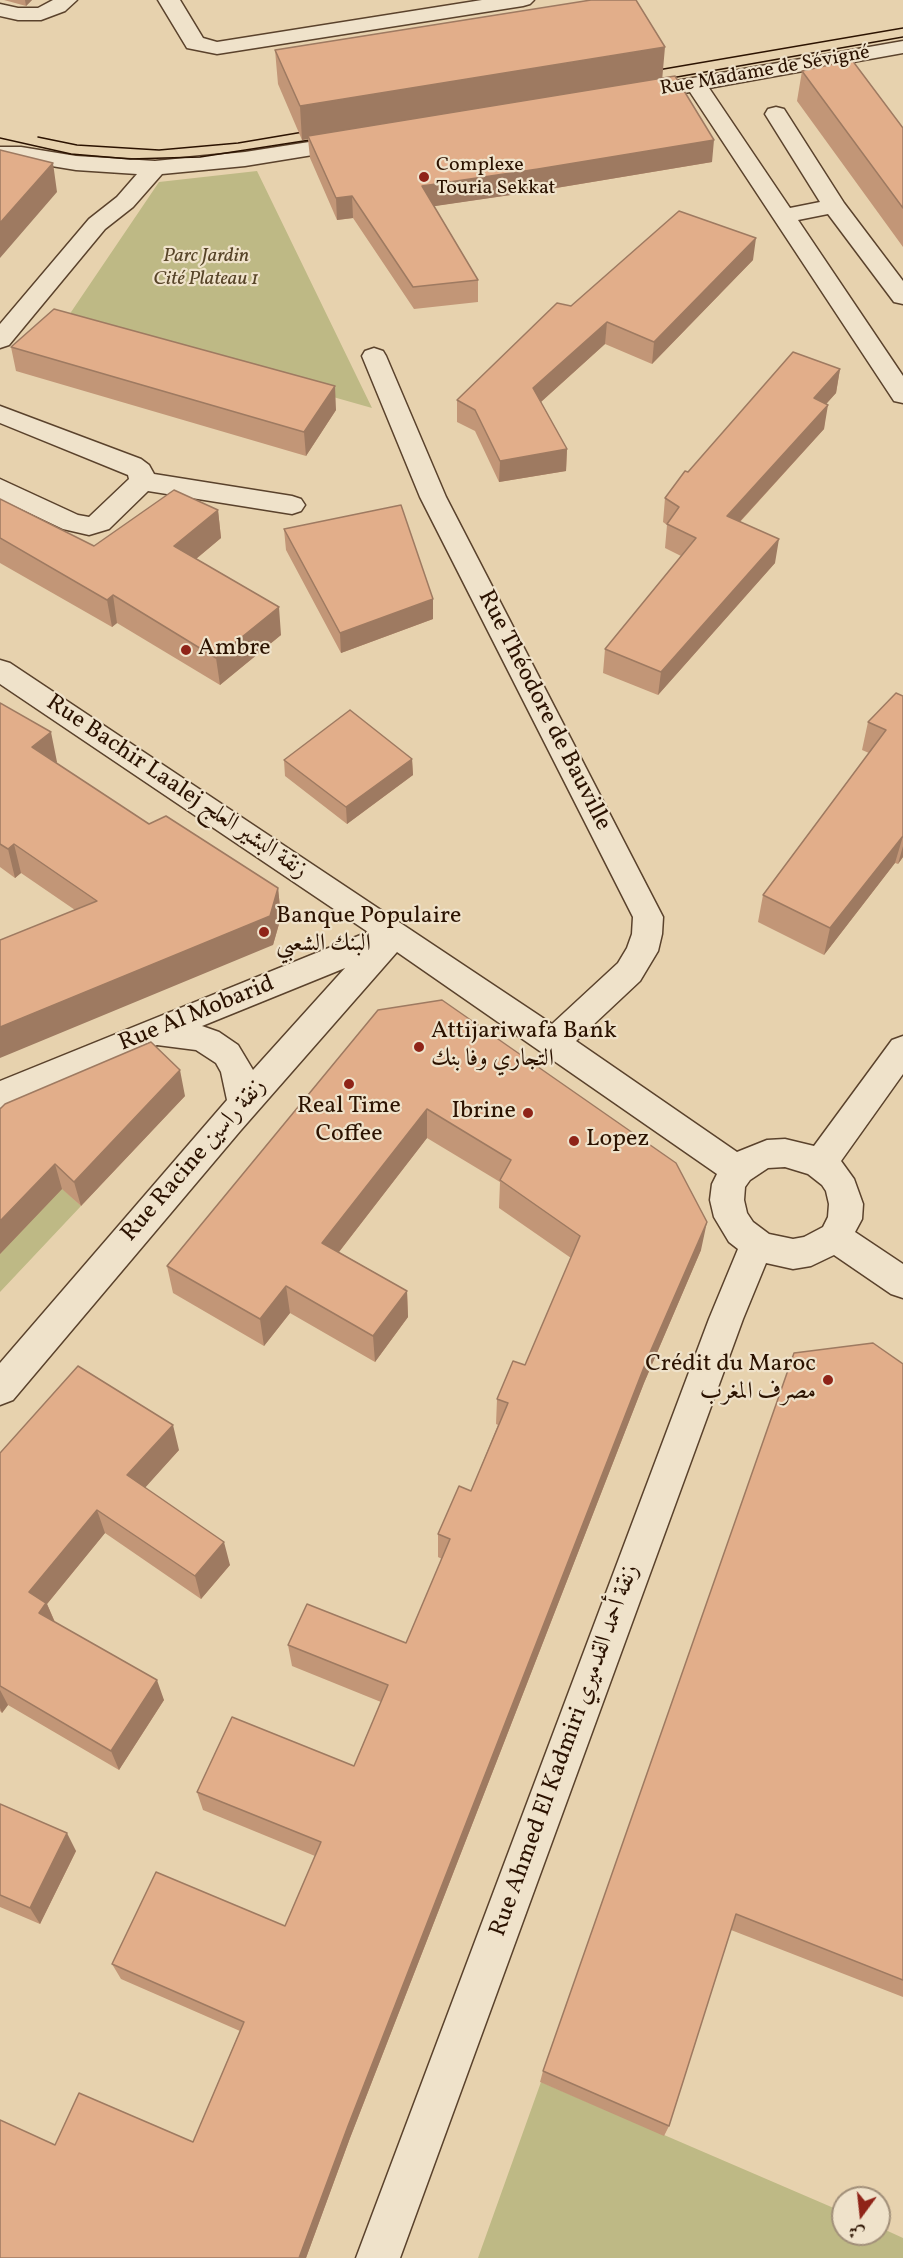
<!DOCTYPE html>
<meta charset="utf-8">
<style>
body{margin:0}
#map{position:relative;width:903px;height:2258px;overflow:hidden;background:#e7d2ae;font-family:Vollkorn,Amiri,serif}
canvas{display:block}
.north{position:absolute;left:831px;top:2186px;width:60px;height:60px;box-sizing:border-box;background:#efe2ca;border:2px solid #a18f79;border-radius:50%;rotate:195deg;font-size:16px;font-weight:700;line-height:24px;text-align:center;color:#2b1200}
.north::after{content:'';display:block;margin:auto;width:21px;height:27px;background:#8f2418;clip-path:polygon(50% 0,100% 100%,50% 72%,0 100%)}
</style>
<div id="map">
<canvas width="903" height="2258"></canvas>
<div class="north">ش</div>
</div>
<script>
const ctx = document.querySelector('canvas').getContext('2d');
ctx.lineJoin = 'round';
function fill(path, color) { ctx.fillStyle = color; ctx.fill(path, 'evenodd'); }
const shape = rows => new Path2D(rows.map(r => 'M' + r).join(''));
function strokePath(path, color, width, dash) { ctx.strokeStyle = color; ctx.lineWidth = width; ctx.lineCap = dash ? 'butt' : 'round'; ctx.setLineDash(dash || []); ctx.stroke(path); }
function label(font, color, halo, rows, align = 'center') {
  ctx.font = font + ' Vollkorn,Amiri,serif'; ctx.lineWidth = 4.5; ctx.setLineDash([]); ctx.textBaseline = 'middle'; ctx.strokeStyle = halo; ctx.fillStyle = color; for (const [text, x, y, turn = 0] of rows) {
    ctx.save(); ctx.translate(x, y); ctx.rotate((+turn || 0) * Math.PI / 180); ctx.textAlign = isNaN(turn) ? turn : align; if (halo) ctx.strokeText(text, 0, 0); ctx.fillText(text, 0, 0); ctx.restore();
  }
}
fill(shape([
 [257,171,372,408,65,321,159,182],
 [3,1133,81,1206,0,1292,0,1254],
 [541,2082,843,2212,843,2234,879,2234,879,2227,903,2238,903,2258,478,2258]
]), '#beb985');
const minor = shape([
 [53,0,77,0,65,11,41,20,18,20,0,16,0,4,18,8,38,8,53,0],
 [158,0,180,0,203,38,217,42,482,0,534,0,530,4,523,6,217,54,187,48,158,0],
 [903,41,903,53,709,88,790,208,820,202,765,114,768,109,776,107,784,109,844,203,903,281,903,304,894,302,828,214,798,220,903,376,903,403,894,401,690,92,636,102,628,100,625,95,628,90,636,88,903,41],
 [354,135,362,137,365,142,362,147,245,166,162,174,133,207,105,229,9,345,0,348,0,324,89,219,117,197,137,174,76,170,21,161,0,161,0,147,21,147,76,156,155,161,245,152,354,135],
 [374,348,383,351,386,356,446,497,663,917,662,934,658,951,640,981,576,1041,737,1152,767,1140,785,1139,814,1146,892,1040,903,1036,903,1074,841,1161,854,1179,863,1204,862,1219,855,1232,903,1264,903,1298,891,1294,834,1255,811,1266,793,1269,766,1263,743,1319,400,2258,356,2258,709,1319,738,1249,729,1242,714,1217,710,1200,712,1184,717,1174,397,952,241,1130,13,1400,0,1405,0,1363,227,1100,221,1072,216,1063,196,1050,157,1045,0,1108,0,1081,368,932,0,684,0,660,10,663,552,1024,618,963,627,948,632,934,633,917,420,497,362,356,365,351,374,348],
 [345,968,253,1070,238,1045,219,1032,202,1026,345,968],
 [785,1167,808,1174,822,1185,826,1191,829,1204,828,1217,823,1227,804,1237,793,1239,769,1234,753,1222,747,1213,744,1200,745,1187,750,1180,768,1168,785,1167],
 [0,406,141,459,149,465,154,474,292,496,301,499,305,505,301,511,292,514,148,491,109,529,89,535,63,529,0,499,0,479,78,515,89,517,129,479,128,475,0,423,0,406]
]);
strokePath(minor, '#5a422c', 3);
fill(minor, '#efe2ca');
strokePath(shape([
 [646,72,903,28],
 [660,80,903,37],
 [38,137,77,145,159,150,238,143,315,130],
 [0,138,71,154,130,159,200,157,323,138]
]), '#2b1200', 1.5);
fill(shape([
 [4,0,32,0,26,6],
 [275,50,663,78,712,162,538,191,434,206,478,280,478,302,414,309,353,218,337,220,310,158,308,139,302,140,278,84],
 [802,71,903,128,903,247,797,101],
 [753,260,652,364,605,344,541,402,567,449,566,471,499,482,475,431,457,422,457,400,571,306],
 [11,347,336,410,306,456,16,371],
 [840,369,836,393,826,404,824,429,740,522,775,563,658,695,603,673,605,649,681,556,665,548,667,525,663,522,665,498,688,472],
 [0,499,94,546,218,510,221,538,196,559,281,635,220,685,117,623,112,627,0,563],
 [284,529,433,619,341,653,286,550],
 [903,696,903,857,898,864,895,863,824,955,758,922,763,895,869,753,862,750,868,722],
 [0,703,57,762,56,763,149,824,278,888,281,917,273,945,75,910,21,873,15,878,0,867],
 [412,759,413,775,347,824,285,776,284,760],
 [378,1010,701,1250,644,1383,350,2138,306,2258,55,2145,193,2142,240,2031,121,1979,112,1964,285,1926,315,1856,203,1810,197,1792,354,1766,381,1702,292,1666,288,1645,406,1643,442,1559,438,1557,438,1534,471,1491,498,1425,496,1424,497,1399,525,1365,571,1258,499,1208,500,1182,427,1138,339,1252,407,1291,408,1317,375,1362,290,1313,264,1346,173,1293,167,1266],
 [185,1096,81,1206,62,1189,0,1254,0,1109],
 [903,1364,903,1997,731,1930,669,2126,664,2136,540,2082,543,2071],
 [179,1450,145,1487,230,1565,201,1599,105,1533,47,1604,55,1622,164,1700,119,1770,8,1705,2,1713,0,1711,0,1453],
 [0,1804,76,1851,40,1924,0,1907]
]), '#c29677');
fill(shape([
 [25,0,32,0,26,6],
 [665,47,662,81,308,136,308,139,302,140,300,106],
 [714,140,712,162,538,191,422,208,422,186],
 [53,163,57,192,0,258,0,223],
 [352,196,353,218,337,220,336,198],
 [756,238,753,260,652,364,654,342],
 [607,322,605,344,532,410,533,388],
 [840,369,836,393,810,422,814,398],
 [335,386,336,410,306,456,304,432],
 [828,405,824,429,723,540,727,516],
 [567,449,566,471,499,482,500,461],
 [218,510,221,538,178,574,174,546],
 [779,539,775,563,658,695,661,672],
 [113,595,117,623,112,627,107,600],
 [433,599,433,619,341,653,340,633],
 [279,607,281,635,220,685,216,658],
 [51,732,57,762,39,777,32,747],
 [412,759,413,775,347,824,346,807],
 [903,836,895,863,824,955,830,928],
 [14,844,21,873,15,878,8,849],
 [903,846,903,857,898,864],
 [278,888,281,917,273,945,0,1058,0,1027],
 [180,1070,185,1096,81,1206,74,1182],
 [427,1109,427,1138,325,1270,322,1243],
 [55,1164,62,1189,0,1254,0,1221],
 [707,1222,701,1250,644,1383,350,2138,306,2258,299,2258,348,2126,648,1357],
 [286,1286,290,1313,264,1346,260,1319],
 [407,1291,408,1317,375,1362,373,1336],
 [173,1425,179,1450,135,1499,127,1475],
 [97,1510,105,1533,47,1604,56,1625,48,1635,29,1592],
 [224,1542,230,1565,201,1599,195,1576],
 [157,1680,164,1700,119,1770,111,1751],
 [0,1690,8,1705,2,1713,0,1708],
 [67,1833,76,1851,40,1924,30,1908]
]), '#9e7a61');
const building = shape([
 [591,0,636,0,665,47,300,106,275,50,591,0],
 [852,60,903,128,903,208,802,71,852,60],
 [675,76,714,140,538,169,422,186,478,280,413,287,352,196,336,198,308,136,675,76],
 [0,150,53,163,0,223,0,150],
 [679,211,756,238,654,342,607,322,533,388,567,449,500,461,475,410,457,400,557,303,571,306,679,211],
 [54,309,335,386,304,432,11,347,54,309],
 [793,352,840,369,814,398,828,405,727,516,779,539,661,672,605,649,696,538,667,524,679,507,665,498,685,471,688,472,793,352],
 [174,490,218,510,174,546,279,607,216,658,113,595,107,600,0,538,0,499,94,546,174,490],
 [401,505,433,599,340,633,284,529,401,505],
 [896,693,903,696,903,836,830,928,763,895,886,730,868,722,896,693],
 [0,703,51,732,32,747,149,824,166,816,278,888,270,916,0,1027,0,940,97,901,14,844,8,849,0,844,0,703],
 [350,710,412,759,346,807,284,760,350,710],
 [442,1000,676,1163,707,1222,648,1357,348,2126,299,2258,0,2258,0,2120,55,2145,79,2093,193,2142,244,2022,112,1964,156,1872,285,1926,321,1842,197,1792,232,1717,354,1766,388,1685,288,1645,307,1604,406,1643,450,1539,438,1534,459,1486,471,1491,508,1403,497,1399,513,1361,525,1365,580,1236,500,1180,511,1160,427,1109,322,1243,407,1291,373,1336,286,1286,260,1319,167,1266,378,1010,442,1000],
 [151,1042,180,1070,74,1182,55,1164,0,1221,0,1109,5,1104,151,1042],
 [873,1343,903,1364,903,1980,736,1914,669,2126,543,2071,794,1353,873,1343],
 [78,1366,173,1425,127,1475,224,1542,195,1576,97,1510,29,1592,46,1603,39,1613,157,1680,111,1751,0,1686,0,1453,78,1366],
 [0,1804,67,1833,30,1908,0,1895,0,1804]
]);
fill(building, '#e2ae8a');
strokePath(building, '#9e7a61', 1.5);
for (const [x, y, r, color] of [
 [424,177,6,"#8f2418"],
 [186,650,6,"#8f2418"],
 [264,932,6,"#8f2418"],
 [419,1047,6,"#8f2418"],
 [349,1084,6,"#8f2418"],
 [528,1113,6,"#8f2418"],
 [574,1141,6,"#8f2418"],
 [828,1380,6,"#8f2418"]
]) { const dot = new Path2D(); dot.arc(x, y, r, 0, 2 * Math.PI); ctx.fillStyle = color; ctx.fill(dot); strokePath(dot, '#efe2ca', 2); }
label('20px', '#2b1200', '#efe2ca', [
 ["Rue Madame de Sévigné",765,72,-10]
]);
label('20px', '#2b1200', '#efe2ca', [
 ["Complexe",436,166],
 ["Touria Sekkat",436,189]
], 'left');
label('italic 20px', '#574428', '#efe2ca', [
 ["Parc Jardin",206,257],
 ["Cité Plateau 1",206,280]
]);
label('24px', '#2b1200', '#efe2ca', [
 ["Ambre",198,650],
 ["Banque Populaire",276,918],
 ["البنك الشعبي",276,946],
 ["Attijariwafa Bank",431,1033],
 ["التجاري وفا بنك",431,1061],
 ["Real Time",349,1108,"center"],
 ["Coffee",349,1136,"center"],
 ["Ibrine",516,1113,"right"],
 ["Lopez",586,1141],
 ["Crédit du Maroc",816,1366,"right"],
 ["مصرف المغرب",816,1394,"right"]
], 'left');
label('24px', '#2b1200', '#efe2ca', [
 ["Rue Théodore de Bauville",543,711,63],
 ["Rue Bachir Laalej زنقة البشير العلج",176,788,34],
 ["Rue Al Mobarid",197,1015,-22],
 ["Rue Racine زنقة راسين",195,1161,-49],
 ["Rue Ahmed El Kadmiri زنقة أحمد القدميري",566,1751,-70]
]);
</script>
